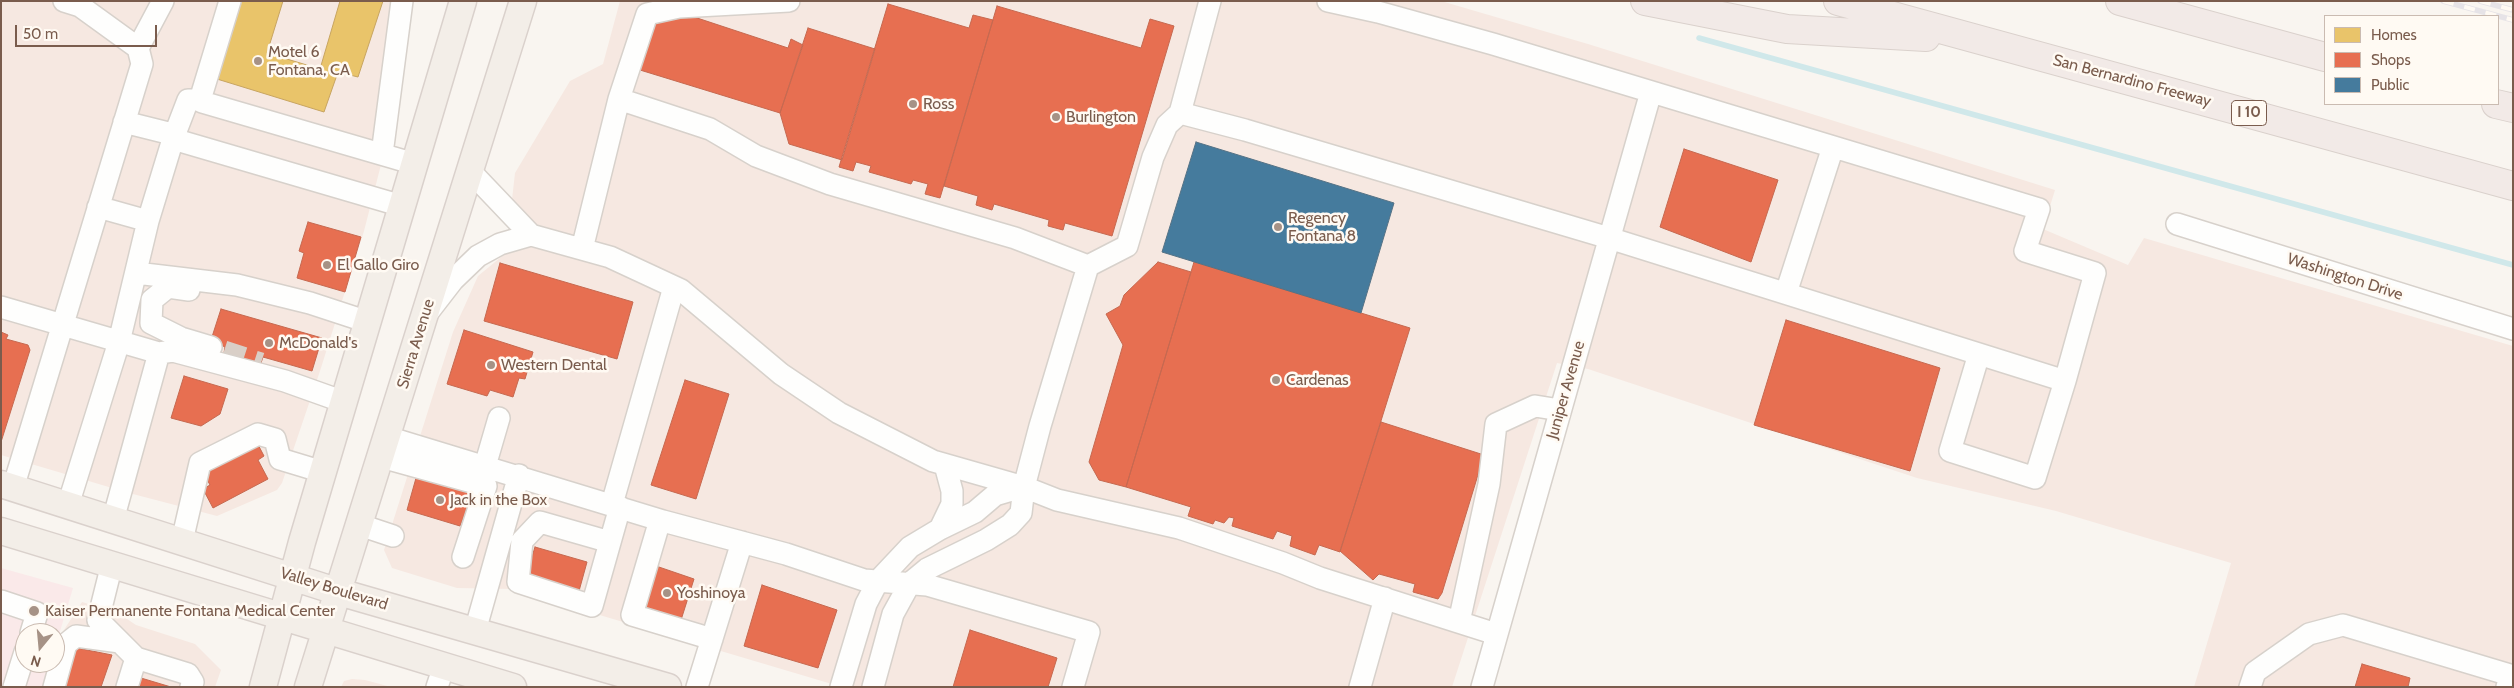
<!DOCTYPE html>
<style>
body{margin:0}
#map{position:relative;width:2514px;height:688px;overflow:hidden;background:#f9f5f0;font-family:Cabin,sans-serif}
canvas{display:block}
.frame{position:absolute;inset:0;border:2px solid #7a5c4d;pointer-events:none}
.legend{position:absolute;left:2324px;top:15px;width:175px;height:90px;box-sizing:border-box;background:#fffaf3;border:1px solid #cabbb1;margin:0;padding:6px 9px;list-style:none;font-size:15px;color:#7a5c4d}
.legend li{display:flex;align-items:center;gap:10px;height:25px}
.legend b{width:25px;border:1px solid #cabbb1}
.north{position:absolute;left:15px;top:623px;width:50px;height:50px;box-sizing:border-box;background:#fffaf3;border:1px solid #cabbb1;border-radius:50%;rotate:197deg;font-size:14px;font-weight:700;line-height:20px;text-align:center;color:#7a5c4d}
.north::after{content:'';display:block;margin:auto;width:18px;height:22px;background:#a69286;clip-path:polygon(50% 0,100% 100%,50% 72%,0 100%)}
.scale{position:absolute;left:15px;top:25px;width:142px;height:22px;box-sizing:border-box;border:2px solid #7a5c4d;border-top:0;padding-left:6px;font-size:15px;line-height:18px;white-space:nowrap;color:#7a5c4d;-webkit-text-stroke:4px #fffaf3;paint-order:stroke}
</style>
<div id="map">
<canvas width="2514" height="688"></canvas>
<div class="frame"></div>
<ul class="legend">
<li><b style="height:14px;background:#e9c46a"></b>Homes</li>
<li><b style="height:14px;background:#e76f51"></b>Shops</li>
<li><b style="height:14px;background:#457b9d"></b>Public</li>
</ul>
<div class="north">N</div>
<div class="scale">50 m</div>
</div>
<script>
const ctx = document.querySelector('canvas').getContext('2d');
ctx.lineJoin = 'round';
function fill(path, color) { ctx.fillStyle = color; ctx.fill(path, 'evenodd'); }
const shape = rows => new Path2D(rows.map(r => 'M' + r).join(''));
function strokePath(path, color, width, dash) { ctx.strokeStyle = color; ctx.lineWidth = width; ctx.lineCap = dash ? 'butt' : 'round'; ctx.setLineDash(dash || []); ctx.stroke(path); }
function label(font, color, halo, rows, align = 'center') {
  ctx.font = font + ' Cabin,sans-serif'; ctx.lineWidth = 5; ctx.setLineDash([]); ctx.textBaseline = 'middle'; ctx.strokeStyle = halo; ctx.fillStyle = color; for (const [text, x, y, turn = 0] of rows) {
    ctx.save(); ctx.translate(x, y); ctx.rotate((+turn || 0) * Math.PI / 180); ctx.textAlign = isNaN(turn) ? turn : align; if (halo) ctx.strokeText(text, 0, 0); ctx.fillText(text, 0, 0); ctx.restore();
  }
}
fill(shape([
 [1,1,413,1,395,110,364,231,320,371,282,483,277,490,217,516,129,493,1,455],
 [620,1,1441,1,1588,44,2055,190,2043,229,2128,265,2144,238,2513,346,2513,687,2194,687,2231,563,2056,511,1917,478,1588,369,1557,363,1452,687,842,687,512,589,457,588,392,568,384,550,453,332,478,276,506,253,515,173,570,81,603,64],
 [82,602,118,613,136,625,195,644,221,670,215,687,44,687,62,633],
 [352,679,365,680,391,687,341,687,344,681]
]), '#f6e8e1');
fill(shape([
 [1,568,73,588,55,648,55,633,25,633,25,663,51,663,44,687,1,687]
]), '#fae9e9');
const homes = shape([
 [240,1,283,1,267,53,320,69,340,1,383,1,358,77,338,72,324,112,217,79,240,1]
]);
fill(homes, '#e9c46a');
strokePath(homes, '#c8a561', 1);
const shops = shape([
 [888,4,969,28,973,15,993,20,940,198,925,194,928,184,913,180,911,184,869,172,871,166,856,162,853,171,839,167,888,4],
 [997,6,1141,48,1150,19,1174,26,1112,236,1065,223,1063,230,1048,226,1049,220,994,204,992,210,976,205,978,196,944,186,997,6],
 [682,13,788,48,791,39,803,45,780,113,640,70,652,25,682,13],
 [808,28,875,49,842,160,789,144,780,113,808,28],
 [1684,149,1778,180,1751,262,1660,227,1684,149],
 [308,222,361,237,345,292,297,278,304,253,299,251,308,222],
 [1158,262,1191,272,1126,487,1099,480,1089,462,1123,345,1106,314,1120,306,1124,295,1158,262],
 [1194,262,1410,328,1340,552,1319,545,1315,555,1290,546,1292,536,1277,531,1273,539,1232,526,1234,518,1229,517,1224,523,1215,520,1213,524,1188,516,1191,507,1126,487,1194,262],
 [500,263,633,302,617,359,484,321,500,263],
 [221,309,322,338,312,371,263,357,259,369,223,359,225,347,211,340,221,309],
 [1786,320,1940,368,1910,471,1754,425,1786,320],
 [464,330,533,352,525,379,519,378,513,397,490,390,487,396,447,384,464,330],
 [1,332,8,335,6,339,28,345,30,350,1,442,1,332],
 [184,376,228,389,220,414,201,426,171,418,184,376],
 [685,380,729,394,696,499,651,485,685,380],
 [1381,422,1484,455,1442,593,1438,599,1413,592,1415,584,1379,574,1373,580,1340,551,1381,422],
 [254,437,264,456,258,460,268,479,213,508,203,489,210,485,200,466,254,437],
 [418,471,474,490,460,526,407,510,418,471],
 [535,547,587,562,579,591,526,576,535,547],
 [653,565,694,579,681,620,640,608,653,565],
 [762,585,837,610,818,668,744,646,762,585],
 [970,630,1057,658,1048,687,953,687,970,630],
 [72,647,112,655,101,687,44,687,72,647],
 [2362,664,2410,678,2408,687,2355,687,2362,664],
 [141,678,171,687,138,687,141,678]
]);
fill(shops, '#e76f51');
strokePath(shops, '#c66950', 1);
const public = shape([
 [1196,142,1394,203,1361,313,1162,252,1196,142]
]);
fill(public, '#457b9d');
strokePath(public, '#557285', 1);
strokePath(shape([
 [1699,38,2513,265]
]), '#d0e8ea', 5.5);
strokePath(shape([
 [224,351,261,363]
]), '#d9cfc7', 21, [21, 11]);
const minor = shape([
 [230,1,200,100,202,102,415,164],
 [789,1,679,7,647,14,619,99,710,129,756,156,830,184,1015,238,1088,266,1040,426,1024,487,1021,513,1010,525,986,540,927,569,910,583,893,614,873,687],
 [138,48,163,1],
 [1180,113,1210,1],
 [124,122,168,133,173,139],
 [173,139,188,100,200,100],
 [382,154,402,1],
 [470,171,531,235,610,257,681,290,781,374,839,413,933,461,1024,487,1057,500,1179,528,1283,563,1320,578,1496,634],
 [148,221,173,139,402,206],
 [2177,224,2513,329],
 [582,249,619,99],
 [1088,266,1127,246,1153,157,1167,125,1180,113,1245,130,1609,238,2065,381,2095,273,2025,251,2039,209,1493,44,1378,12,1328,1],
 [136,273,237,285,310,303,368,322],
 [189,290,168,287,152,300,151,323,181,338,211,347],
 [1786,293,1833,147],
 [1,307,159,353,173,351,285,381,344,402],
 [429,311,453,280,478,256,500,244,531,235],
 [1979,354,1950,451,2035,478,2065,381],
 [387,437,663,521,786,554,864,580,927,585,1089,632,1073,687],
 [381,457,486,486,463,557],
 [485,466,499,418],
 [13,488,142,64,138,48,80,6,64,1],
 [612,504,674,287],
 [68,505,119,342,148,221,98,207],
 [113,520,159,353],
 [660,520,632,615,712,639],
 [360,525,393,536],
 [940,529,952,504,952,491,945,465],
 [182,541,200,463,258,434,275,439,280,459,323,472],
 [610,542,540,522,522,541,518,582,592,606,620,507],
 [112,564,98,620,136,658,127,687],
 [1,601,37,613,31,633],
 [1459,622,1489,484,1496,424,1535,406,1560,410],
 [475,631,519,475],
 [136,658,188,674,193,682,191,687],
 [14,687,25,652],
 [54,687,66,644,76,636,120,642],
 [437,687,444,666],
 [697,687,742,542],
 [841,687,866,604,878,581,910,547,940,529,975,512,995,495,1022,487],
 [1360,687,1385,598],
 [1482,687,1651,92],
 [2250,687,2255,672,2309,634,2343,625,2510,675,2507,687]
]);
const major = shape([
 [1,484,339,592,668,687],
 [1,531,513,687],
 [263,687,302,542,463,1],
 [308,687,523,1]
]);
const highway = shape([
 [1645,1,1787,29,1926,37],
 [1838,1,2513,186],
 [2120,1,2325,57],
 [2496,104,2513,108]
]);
strokePath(minor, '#d7d1cb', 24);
strokePath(major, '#dad1cc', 29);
strokePath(highway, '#dad1cc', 30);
strokePath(minor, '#fefefd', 21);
strokePath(major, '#f3eee8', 26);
strokePath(highway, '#f2eae7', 28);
const rail = shape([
 [2443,1,2513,20],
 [2480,1,2513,10]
]);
strokePath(rail, '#e6e3e7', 5.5);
strokePath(rail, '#fffaf3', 4, [11]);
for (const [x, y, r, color] of [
 [258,61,5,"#a69286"],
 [913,104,5,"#a69286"],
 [1056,117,5,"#a69286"],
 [1278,227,5,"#a69286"],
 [327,265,5,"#a69286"],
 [269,343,5,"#a69286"],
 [491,365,5,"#a69286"],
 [1276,380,5,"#a69286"],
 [440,500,5,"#a69286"],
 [667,593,5,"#a69286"],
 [34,611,6,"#a69286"]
]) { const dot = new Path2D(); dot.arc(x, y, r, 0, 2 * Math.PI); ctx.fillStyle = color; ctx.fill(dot); strokePath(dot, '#fffaf3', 2); }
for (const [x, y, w] of [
 [2249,113,35]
]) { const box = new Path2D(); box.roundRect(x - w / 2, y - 12.5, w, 25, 4); ctx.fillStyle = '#fffaf3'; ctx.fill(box); strokePath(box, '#7a5c4d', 1); }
label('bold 15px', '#7a5c4d', null, [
 ["I 10",2249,113]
]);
label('16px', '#7a5c4d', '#fffaf3', [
 ["Motel 6",268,52],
 ["Fontana, CA",268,70],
 ["Ross",923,104],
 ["Burlington",1066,117],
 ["Regency",1288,218],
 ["Fontana 8",1288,236],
 ["El Gallo Giro",337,265],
 ["McDonald's",279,343],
 ["Western Dental",501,365],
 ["Cardenas",1286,380],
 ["Jack in the Box",450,500],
 ["Yoshinoya",677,593],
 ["Kaiser Permanente Fontana Medical Center",45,611]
], 'left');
label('16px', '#7a5c4d', '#fffaf3', [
 ["San Bernardino Freeway",2132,81,15],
 ["Washington Drive",2345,277,18],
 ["Sierra Avenue",416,344,-73],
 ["Juniper Avenue",1566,390,-74],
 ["Valley Boulevard",334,589,17]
]);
</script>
